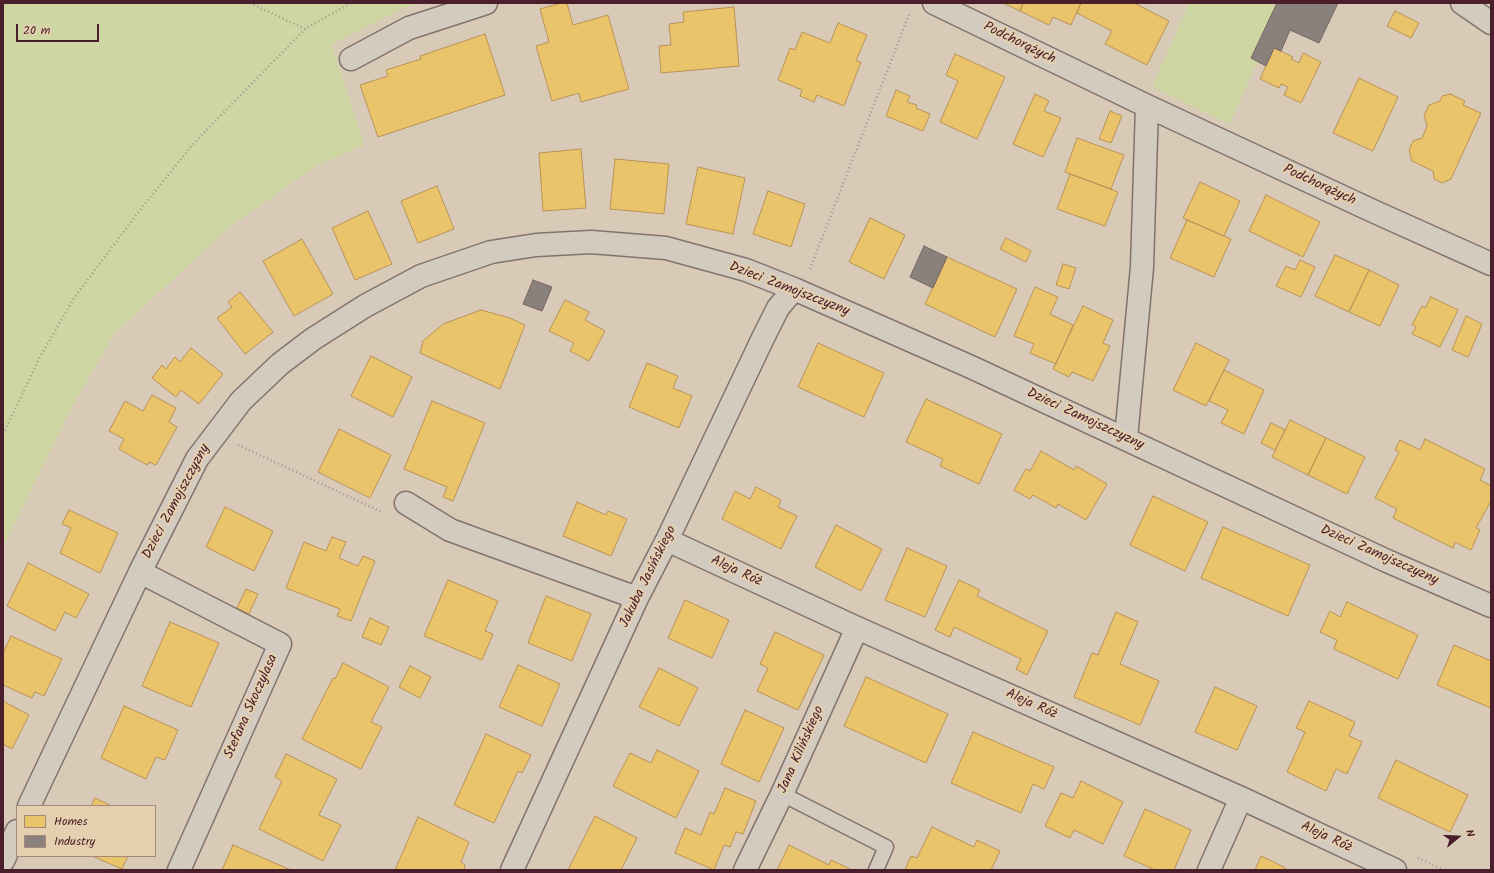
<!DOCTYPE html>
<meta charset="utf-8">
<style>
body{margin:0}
#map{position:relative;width:1494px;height:873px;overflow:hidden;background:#d8cab7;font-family:Kalam,sans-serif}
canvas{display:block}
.frame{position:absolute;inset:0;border:4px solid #4a1f2b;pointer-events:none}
.legend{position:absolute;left:16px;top:805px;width:140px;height:52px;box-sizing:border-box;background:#e4d0ae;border:1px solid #a6897a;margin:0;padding:5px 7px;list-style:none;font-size:12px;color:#4a1f2b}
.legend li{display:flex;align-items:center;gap:8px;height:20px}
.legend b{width:20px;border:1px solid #a6897a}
.north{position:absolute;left:1438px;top:817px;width:40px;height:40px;-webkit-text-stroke:3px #e4d0ae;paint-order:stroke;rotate:72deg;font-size:11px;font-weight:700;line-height:16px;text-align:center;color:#4a1f2b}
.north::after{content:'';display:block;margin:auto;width:14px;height:18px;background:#4a1f2b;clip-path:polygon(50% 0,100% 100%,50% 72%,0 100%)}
.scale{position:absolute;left:16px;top:24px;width:83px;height:18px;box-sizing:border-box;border:2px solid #4a1f2b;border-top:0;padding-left:5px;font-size:12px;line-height:14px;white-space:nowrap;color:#4a1f2b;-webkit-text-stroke:3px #e4d0ae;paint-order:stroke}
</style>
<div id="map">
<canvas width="1494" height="873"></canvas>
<div class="frame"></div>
<ul class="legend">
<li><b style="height:11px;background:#e9c46a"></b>Homes</li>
<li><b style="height:11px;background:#8a817c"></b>Industry</li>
</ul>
<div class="north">N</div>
<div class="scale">20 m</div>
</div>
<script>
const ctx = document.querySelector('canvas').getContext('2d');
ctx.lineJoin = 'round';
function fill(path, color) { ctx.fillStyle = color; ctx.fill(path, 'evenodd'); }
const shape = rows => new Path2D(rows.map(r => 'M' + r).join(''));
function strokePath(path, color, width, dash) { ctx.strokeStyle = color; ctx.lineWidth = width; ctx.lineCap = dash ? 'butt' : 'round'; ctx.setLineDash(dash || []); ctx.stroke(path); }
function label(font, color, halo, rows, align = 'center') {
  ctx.font = font + ' Kalam,sans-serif'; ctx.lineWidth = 4; ctx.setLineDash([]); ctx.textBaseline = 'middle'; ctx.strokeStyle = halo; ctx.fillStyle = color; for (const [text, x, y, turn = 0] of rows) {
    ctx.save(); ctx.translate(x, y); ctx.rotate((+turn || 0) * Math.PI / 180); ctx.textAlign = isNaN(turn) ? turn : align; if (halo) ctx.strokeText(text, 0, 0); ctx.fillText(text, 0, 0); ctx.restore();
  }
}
fill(shape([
 [3,3,420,3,402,9,332,44,364,145,316,166,230,227,115,333,72,407,3,547],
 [1189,3,1283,3,1230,124,1152,87]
]), '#ced6a4');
const homes = shape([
 [561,3,567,3,573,25,608,15,629,89,581,102,579,93,552,101,536,46,549,42,540,9,561,3],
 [1003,3,1023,3,1020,11,1003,3],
 [1023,3,1081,3,1071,25,1053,17,1049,25,1020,11,1023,3],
 [1081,3,1134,3,1169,21,1147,65,1105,44,1112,31,1077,13,1081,3],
 [734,7,739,66,661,73,659,46,671,45,669,24,684,22,683,12,734,7],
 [1395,11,1419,23,1411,38,1387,26,1395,11],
 [838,23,867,35,856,61,861,62,844,106,817,95,814,102,800,96,802,90,778,80,790,48,795,50,802,32,830,43,838,23],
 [485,34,505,95,378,137,360,85,388,76,386,70,421,59,420,56,485,34],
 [1274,48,1293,57,1291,59,1299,63,1303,53,1321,62,1301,103,1284,95,1288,87,1281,84,1279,88,1260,79,1274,48],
 [955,54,1005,77,977,139,940,122,958,81,946,75,955,54],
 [1359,78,1398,97,1373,151,1333,133,1359,78],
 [896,90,910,96,907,102,917,105,916,108,930,114,923,131,886,116,896,90],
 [1035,94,1049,101,1044,111,1061,118,1043,157,1013,144,1035,94],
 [1450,94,1465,101,1463,105,1481,113,1451,179,1442,183,1434,179,1433,171,1412,161,1409,150,1413,141,1422,138,1427,126,1424,115,1429,105,1440,101,1442,96,1450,94],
 [1110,111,1122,116,1111,143,1099,139,1110,111],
 [1077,138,1124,155,1111,189,1065,172,1077,138],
 [581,149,586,208,543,211,539,153,581,149],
 [615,159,669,164,664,214,610,209,615,159],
 [698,167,745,178,733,234,686,224,698,167],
 [1070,174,1118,192,1105,226,1057,209,1070,174],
 [1200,182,1240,201,1224,236,1183,218,1200,182],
 [437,186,454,229,418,243,401,201,437,186],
 [768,191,805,204,791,247,753,234,768,191],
 [1266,195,1320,222,1303,257,1249,231,1266,195],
 [368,211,392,264,355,280,332,228,368,211],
 [870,218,905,235,884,279,849,262,870,218],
 [1187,220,1231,239,1214,277,1170,258,1187,220],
 [1006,238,1031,251,1026,262,1000,249,1006,238],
 [302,239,333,294,294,316,263,261,302,239],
 [1335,255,1369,270,1349,312,1315,296,1335,255],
 [947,257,1017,289,995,337,925,304,947,257],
 [1300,260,1315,267,1301,297,1276,286,1286,266,1295,270,1300,260],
 [1063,264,1076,268,1069,289,1056,285,1063,264],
 [1369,270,1399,285,1380,326,1349,312,1369,270],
 [1035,287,1058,297,1050,314,1073,325,1056,364,1030,353,1034,344,1014,336,1035,287],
 [240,292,273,332,245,354,217,318,232,307,228,302,240,292],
 [1431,297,1458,310,1440,347,1412,334,1416,327,1412,325,1422,306,1425,308,1431,297],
 [565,300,589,312,585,320,605,331,589,361,570,351,574,343,549,331,565,300],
 [1083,306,1113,320,1103,343,1110,346,1093,381,1072,372,1069,377,1053,369,1083,306],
 [481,310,510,318,525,325,500,389,420,353,423,341,443,324,481,310],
 [1466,316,1482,324,1468,357,1452,350,1466,316],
 [818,343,884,373,864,417,798,387,818,343],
 [1196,343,1229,360,1206,406,1173,390,1196,343],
 [191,348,223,374,199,404,181,390,176,397,152,378,162,365,166,369,175,357,180,362,191,348],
 [371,356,412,377,393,417,351,396,371,356],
 [647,363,678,376,673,388,692,396,679,428,629,407,647,363],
 [1224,370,1264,390,1244,434,1221,423,1228,410,1209,401,1224,370],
 [152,395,176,408,169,422,177,427,156,465,149,462,147,465,119,449,124,439,109,431,125,401,143,411,152,395],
 [926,399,1002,434,979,484,940,466,943,459,906,442,926,399],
 [432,401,485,423,453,501,443,497,447,487,404,469,432,401],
 [1290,420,1326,438,1308,475,1272,457,1290,420],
 [1271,423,1285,430,1275,450,1261,443,1271,423],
 [339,429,391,455,370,498,318,472,339,429],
 [1326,438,1365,457,1347,494,1308,475,1326,438],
 [1425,439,1485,469,1480,480,1491,486,1491,501,1476,528,1480,530,1471,550,1455,542,1453,548,1393,518,1397,509,1375,498,1399,452,1395,450,1400,440,1420,450,1425,439],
 [1041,451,1074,470,1076,466,1107,484,1086,520,1058,504,1056,508,1033,495,1030,499,1014,490,1026,469,1030,471,1041,451],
 [756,487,781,500,778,507,797,516,781,549,722,519,735,491,750,499,756,487],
 [1153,496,1208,522,1185,571,1130,545,1153,496],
 [577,502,606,515,608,511,627,519,611,556,563,536,577,502],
 [225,507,273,531,254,571,206,547,225,507],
 [69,510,118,533,100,573,60,553,71,528,62,524,69,510],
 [836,525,882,549,861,591,815,567,836,525],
 [1223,527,1310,565,1288,616,1201,578,1223,527],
 [332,537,346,542,339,558,358,566,363,556,375,561,351,621,337,616,340,609,286,588,304,542,326,551,332,537],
 [907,548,947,566,925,617,885,600,907,548],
 [28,563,89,594,76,618,65,612,55,631,7,606,28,563],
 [448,580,498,601,485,631,493,634,482,660,424,636,448,580],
 [959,580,980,590,977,596,1048,631,1027,675,1016,669,1021,659,954,627,950,637,935,630,959,580],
 [246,589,258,594,249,614,237,608,246,589],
 [546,596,591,614,572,661,528,643,546,596],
 [685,600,729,620,712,658,668,638,685,600],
 [1347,602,1418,635,1398,679,1334,649,1337,640,1320,632,1330,611,1340,617,1347,602],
 [1116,612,1138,622,1120,664,1159,681,1140,725,1074,697,1092,653,1098,655,1116,612],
 [370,618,389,627,381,645,362,637,370,618],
 [170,622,219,643,191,707,142,686,170,622],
 [775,632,824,655,798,710,757,691,768,668,760,664,775,632],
 [11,636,62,659,44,696,35,692,32,698,3,685,3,653,11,636],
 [1454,645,1491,661,1491,708,1437,685,1454,645],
 [343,663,389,687,371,722,382,727,361,769,302,739,333,678,335,679,343,663],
 [518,665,560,684,542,726,499,707,518,665],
 [410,666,431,677,420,698,399,687,410,666],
 [659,668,698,688,679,726,639,707,659,668],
 [866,677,948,714,926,763,844,726,866,677],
 [1215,687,1257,706,1237,750,1195,732,1215,687],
 [3,701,29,715,12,749,3,744,3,701],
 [1309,701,1355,722,1349,736,1362,742,1347,774,1336,769,1326,791,1287,772,1305,732,1296,728,1309,701],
 [124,706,178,730,165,760,156,757,146,779,101,758,124,706],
 [745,710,784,728,759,782,721,764,745,710],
 [973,732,1054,767,1044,789,1033,784,1021,813,951,783,973,732],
 [486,734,531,755,522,773,518,771,494,823,454,805,486,734],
 [657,750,699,771,676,818,613,786,630,753,651,763,657,750],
 [286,754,337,779,319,815,341,825,323,861,259,829,282,781,275,777,286,754],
 [1396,760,1468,795,1450,832,1378,798,1396,760],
 [1081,781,1123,802,1103,844,1074,830,1070,838,1045,826,1061,793,1073,798,1081,781],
 [725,788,756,801,743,834,736,832,730,847,724,845,714,870,675,853,685,828,701,835,710,812,714,814,725,788],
 [95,798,112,806,91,806,95,798],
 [1145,809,1191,830,1174,870,1155,870,1124,856,1145,809],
 [595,816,637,838,621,870,568,870,595,816],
 [418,817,469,842,461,862,465,865,464,870,395,870,418,817],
 [932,827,974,847,977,840,1000,851,991,870,905,870,911,856,917,858,932,827],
 [233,845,291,870,222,870,233,845],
 [789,845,829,865,831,860,852,870,777,870,789,845],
 [92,856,128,856,122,869,92,856],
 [1261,856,1284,867,1287,870,1255,870,1261,856]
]);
fill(homes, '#e9c46a');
strokePath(homes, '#b99257', 1);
const industry = shape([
 [1277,3,1338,3,1319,43,1290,30,1281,51,1274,48,1266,66,1251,58,1277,3],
 [924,246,947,257,933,288,910,277,924,246],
 [533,280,552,287,542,311,523,304,533,280]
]);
fill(industry, '#8a817c');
strokePath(industry, '#776464', 1);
const lane = shape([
 [782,794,886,847,876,870]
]);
const street = shape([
 [934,3,1147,106,1375,212,1491,264],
 [1462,3,1491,23],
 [351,59,409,28,486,3],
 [1126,438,1142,267,1147,106],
 [406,503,450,530,637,598],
 [667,540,857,628,1241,798,1395,870],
 [140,572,280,644,179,870],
 [29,806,140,572,197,459,241,401,280,364,313,339,365,306,421,276,491,252,536,245,591,242,666,248,746,270,794,289,971,367,1387,561,1491,606],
 [3,861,17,831],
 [512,870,637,598,667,540,763,338,778,308,794,289],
 [745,870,782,794,857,628],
 [1209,870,1241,798]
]);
strokePath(lane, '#82746d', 17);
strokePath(street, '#82746d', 25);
strokePath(shape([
 [250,3,305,29],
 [810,269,910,12],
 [3,434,39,359,74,298,144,205,194,143,305,29,351,3],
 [238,445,382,512],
 [1418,858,1444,870]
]), '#a2978f', 2.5, [1, 3]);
strokePath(lane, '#d3cbbf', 14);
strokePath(street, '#d3cbbf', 22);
label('14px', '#4a1f2b', '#e4d0ae', [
 ["Podchorążych",1019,44,26],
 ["Podchorążych",1319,186,25],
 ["Dzieci Zamojszczyzny",789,290,21],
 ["Dzieci Zamojszczyzny",1085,420,25],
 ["Dzieci Zamojszczyzny",177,502,-62],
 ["Dzieci Zamojszczyzny",1379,556,24],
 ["Aleja Róż",736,572,25],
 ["Jakuba Jasińskiego",649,577,-64],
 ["Aleja Róż",1031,705,24],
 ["Stefana Skoczylasa",252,707,-66],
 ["Jana Kilińskiego",802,750,-66],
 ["Aleja Róż",1326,838,25]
]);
</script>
